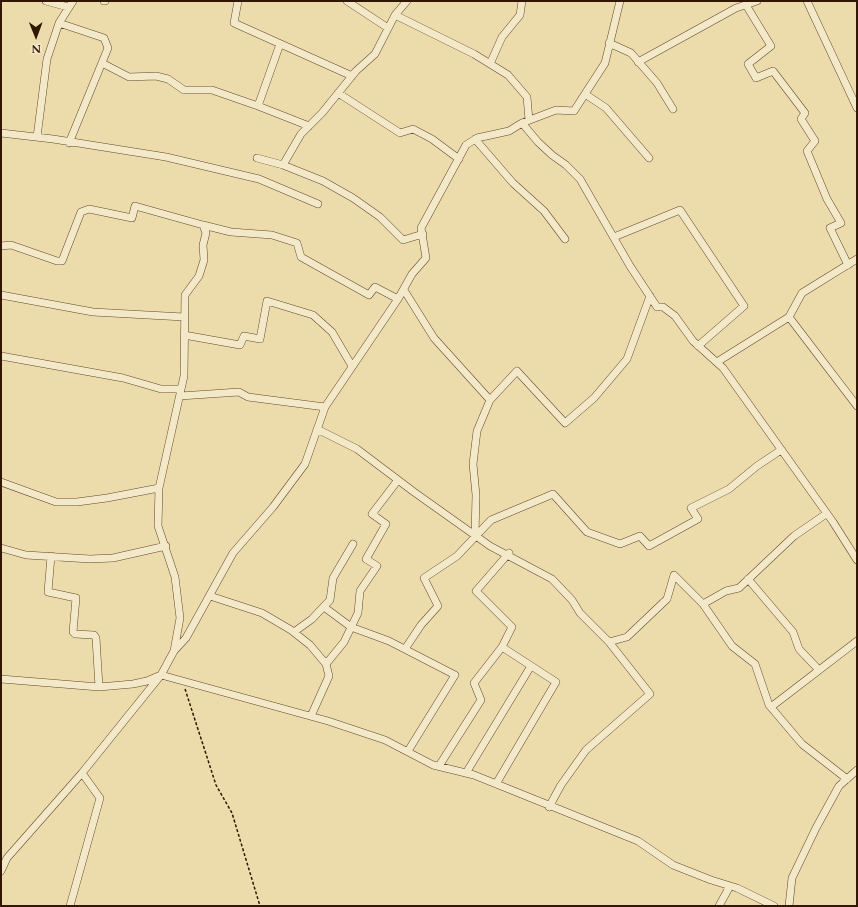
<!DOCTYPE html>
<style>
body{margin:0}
#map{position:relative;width:858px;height:907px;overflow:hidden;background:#eddcab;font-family:Cardo,serif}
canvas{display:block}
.frame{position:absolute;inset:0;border:2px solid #311601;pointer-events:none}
.north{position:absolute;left:16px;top:16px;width:40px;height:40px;-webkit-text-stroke:3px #f3e8c8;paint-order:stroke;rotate:179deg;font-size:11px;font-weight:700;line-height:16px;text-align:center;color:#311601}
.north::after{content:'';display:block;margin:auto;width:14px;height:18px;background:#311601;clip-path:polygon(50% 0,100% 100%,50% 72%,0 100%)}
</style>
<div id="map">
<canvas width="858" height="907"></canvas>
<div class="frame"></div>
<div class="north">N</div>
</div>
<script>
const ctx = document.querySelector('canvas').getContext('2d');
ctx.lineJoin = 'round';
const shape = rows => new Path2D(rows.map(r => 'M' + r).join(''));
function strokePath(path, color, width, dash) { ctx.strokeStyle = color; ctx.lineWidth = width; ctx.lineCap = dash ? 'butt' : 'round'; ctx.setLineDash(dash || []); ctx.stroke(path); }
const minor = shape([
 [46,1,68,7],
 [104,1,105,1],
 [238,1,234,23,352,76],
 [347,1,388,28],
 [807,1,857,108],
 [746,5,771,46,748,64,756,78,773,71,805,113,801,119,815,141,807,151,827,199,841,223,830,228,848,265],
 [395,15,474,54,508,75,527,97,529,120],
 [59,23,104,38,108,48,69,143],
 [609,43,631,53,657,83,673,109],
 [638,62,736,8,757,1],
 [102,63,129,77,156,76,168,79,184,90,212,90,258,106,309,126],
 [490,64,502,37,520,15,522,1],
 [338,93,400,133,413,129,432,139,459,159],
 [585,94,606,108,649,158],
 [258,106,280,44],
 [522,123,538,142,552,155,566,165,580,179,630,266,657,307,663,307,675,316,693,341,723,368,833,522,857,560],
 [1,133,53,139,166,157,259,179,318,204],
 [37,137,47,59,59,23,73,1],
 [475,139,513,183,544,211,565,239],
 [257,158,283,165,323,181,353,198,380,217,403,240,423,234],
 [283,165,301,134,322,113,356,71,375,54,395,15,407,1],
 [203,225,231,232,272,235,297,243,301,257,317,266,369,295,375,287,398,299],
 [614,237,680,210,744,306,698,346],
 [1,246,11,245,57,261,62,261,81,212,89,209,132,218,135,206,203,225,206,233,203,245,204,260,199,276,185,295,184,376,159,488,158,526,175,577,180,618,174,651],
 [404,290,434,338,490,400,517,371,565,423,594,398,627,359,650,296],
 [1,295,93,312,184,317],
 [789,317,857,406],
 [184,335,240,345,244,336,260,339,267,301,313,315,332,332,352,366],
 [1,356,123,378,161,389,181,389],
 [717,362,789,317,802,293,857,259],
 [180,396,239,392,248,397,325,407],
 [317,429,357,449,414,492,490,546,552,579,572,600,580,613,609,642,650,694,586,750,561,785,549,807],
 [1,482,56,502,77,502,107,498,159,488],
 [475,536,476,495,473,464,477,431,490,400],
 [1,548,26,555,90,559,113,558,166,546],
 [51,556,48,592,76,598,73,632,75,634,94,635,96,638,99,687],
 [748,579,793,632,799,649,818,669],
 [210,596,262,613,291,630,310,645,326,664],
 [703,604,726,591,739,588,794,536,826,514],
 [324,607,351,627,389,641,455,675,408,751],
 [294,632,312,619,330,600,333,578,353,544],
 [609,642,627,637,667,599,674,575,703,604,732,646,755,664,769,705,802,744,847,779],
 [405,649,421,625,438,606,424,578,457,556,491,520,553,494,587,532,620,544,640,536,649,546,698,519,691,508,729,489,757,466,781,450],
 [1,679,99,687,133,684,147,681,161,675,328,721,385,740,433,765,474,775,638,841,673,865,711,880,737,888,774,906],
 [771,707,857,641],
 [311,716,329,676,326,664,344,642,358,613,360,591,377,566,366,559,386,524,372,514,398,480],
 [439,766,481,700,474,683,502,647,512,627,476,591,509,553],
 [466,773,531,666],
 [496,784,556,682,502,647],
 [1,871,7,858,82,773,161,675,174,651,186,638,233,553,273,507,305,464,325,407,398,299,412,274,426,258,421,228,466,145,477,138,509,131,522,123,556,110,574,111,605,63,620,1],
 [70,906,100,798,82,773],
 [719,906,730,886],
 [789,906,792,878,816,828,839,786,857,770]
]);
strokePath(minor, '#60482c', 8);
strokePath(shape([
 [185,689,216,785,232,813,260,906]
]), '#311601', 1.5, [3, 2]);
strokePath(minor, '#f3e8c8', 7);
</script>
